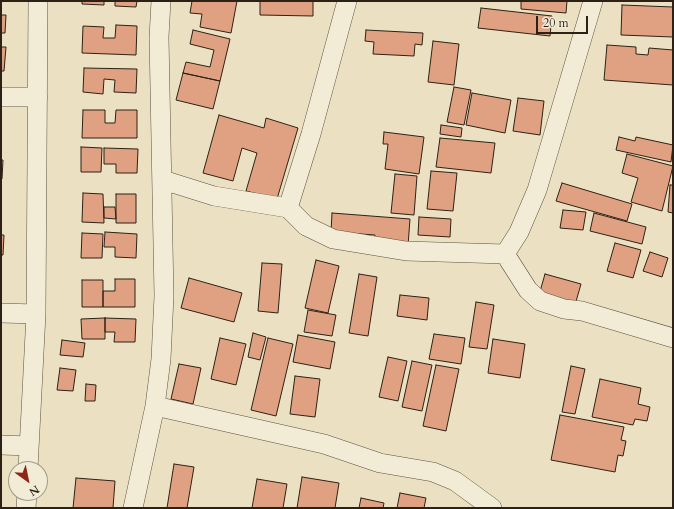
<!DOCTYPE html>
<style>
body{margin:0}
#map{position:relative;width:674px;height:509px;overflow:hidden;background:#ebe1c2;font-family:Cardo,serif}
canvas{display:block}
.frame{position:absolute;inset:0;border:2px solid #2d2115;pointer-events:none}
.north{position:absolute;left:8px;top:461px;width:40px;height:40px;box-sizing:border-box;background:#f2ecd7;border:1px solid #a39b89;border-radius:50%;rotate:147deg;font-size:11px;font-weight:700;line-height:16px;text-align:center;color:#2d2115}
.north::after{content:'';display:block;margin:auto;width:14px;height:18px;background:#8f2418;clip-path:polygon(50% 0,100% 100%,50% 72%,0 100%)}
.scale{position:absolute;left:536px;top:16px;width:52px;height:18px;box-sizing:border-box;border:2px solid #2d2115;border-top:0;padding-left:5px;font-size:12px;line-height:14px;white-space:nowrap;color:#2d2115;-webkit-text-stroke:3px #f2ecd7;paint-order:stroke}
</style>
<div id="map">
<canvas width="674" height="509"></canvas>
<div class="frame"></div>
<div class="north">N</div>
<div class="scale">20 m</div>
</div>
<script>
const ctx = document.querySelector('canvas').getContext('2d');
ctx.lineJoin = 'round';
function fill(path, color) { ctx.fillStyle = color; ctx.fill(path, 'evenodd'); }
const shape = rows => new Path2D(rows.map(r => 'M' + r).join(''));
function strokePath(path, color, width, dash) { ctx.strokeStyle = color; ctx.lineWidth = width; ctx.lineCap = dash ? 'butt' : 'round'; ctx.setLineDash(dash || []); ctx.stroke(path); }
const building = shape([
 [82,1,104,1,104,5,82,4,82,1],
 [115,1,137,1,136,7,115,6,115,1],
 [192,1,237,1,231,33,200,27,202,14,190,13,192,1],
 [260,1,313,1,313,16,260,15,260,1],
 [521,1,567,1,566,13,521,9,521,1],
 [622,5,673,7,673,37,621,35,622,5],
 [481,8,552,16,550,36,478,28,481,8],
 [1,15,6,15,5,33,1,33,1,15],
 [116,25,137,26,136,55,82,53,83,26,104,27,103,38,115,38,116,25],
 [193,30,230,39,220,81,183,73,186,62,210,67,214,50,190,44,193,30],
 [366,30,423,33,422,45,415,44,414,56,373,54,374,42,365,41,366,30],
 [433,41,459,44,454,85,428,82,433,41],
 [607,45,636,47,636,54,648,55,649,48,673,50,673,85,604,80,607,45],
 [1,47,6,47,4,71,1,71,1,47],
 [84,68,137,69,136,93,114,92,115,80,104,79,103,94,83,92,84,68],
 [183,73,220,81,213,109,176,100,183,73],
 [454,87,471,90,464,125,447,122,454,87],
 [472,93,511,100,505,133,466,125,472,93],
 [518,98,544,101,540,135,513,131,518,98],
 [83,110,105,110,105,123,115,123,116,110,137,110,137,138,82,138,83,110],
 [219,115,264,128,266,118,298,128,277,199,246,191,257,153,242,148,233,181,203,173,219,115],
 [441,125,462,128,461,137,440,134,441,125],
 [384,132,424,137,419,174,385,169,388,144,383,144,384,132],
 [619,137,635,141,636,137,673,145,671,162,616,150,619,137],
 [440,138,495,143,491,173,436,167,440,138],
 [81,147,102,148,101,172,81,172,81,147],
 [104,148,138,149,137,173,116,173,116,164,104,164,104,148],
 [627,154,673,166,662,211,631,202,638,178,622,173,627,154],
 [1,160,3,160,2,179,1,179,1,160],
 [431,171,457,173,453,211,427,209,431,171],
 [395,174,417,176,414,215,391,213,395,174],
 [562,183,632,204,627,221,556,201,562,183],
 [670,185,673,185,673,213,668,212,670,185],
 [83,193,103,194,104,223,82,222,83,193],
 [116,194,136,194,136,223,116,223,116,194],
 [104,207,115,207,116,219,104,218,104,207],
 [563,210,586,212,583,230,560,228,563,210],
 [332,213,410,219,408,246,374,243,375,235,331,232,332,213],
 [594,213,646,227,642,244,590,231,594,213],
 [419,217,451,219,450,237,418,235,419,217],
 [105,232,137,234,136,258,115,257,115,247,104,247,105,232],
 [82,233,103,234,102,258,81,258,82,233],
 [1,235,4,235,3,255,1,255,1,235],
 [615,243,641,250,633,278,607,271,615,243],
 [650,252,668,258,662,277,643,271,650,252],
 [316,260,339,266,328,313,305,308,316,260],
 [262,263,282,264,278,313,258,311,262,263],
 [359,274,377,277,368,336,349,333,359,274],
 [545,274,581,284,575,305,539,295,545,274],
 [189,278,242,293,234,322,181,308,189,278],
 [115,279,135,279,135,307,103,307,103,291,115,291,115,279],
 [82,280,103,280,103,307,82,307,82,280],
 [400,295,429,298,427,320,397,316,400,295],
 [476,302,494,305,487,349,469,347,476,302],
 [308,310,336,315,332,336,304,332,308,310],
 [105,318,136,319,135,342,114,342,115,332,105,332,105,318],
 [105,318,105,339,82,339,81,319,105,318],
 [253,333,266,337,260,360,248,357,253,333],
 [434,334,465,338,461,364,429,359,434,334],
 [298,335,335,342,330,369,293,362,298,335],
 [220,338,246,344,236,385,211,379,220,338],
 [268,338,293,344,276,416,251,410,268,338],
 [493,339,525,344,520,378,488,373,493,339],
 [62,340,85,343,83,357,60,355,62,340],
 [388,357,407,361,398,401,379,397,388,357],
 [412,361,432,365,422,411,402,407,412,361],
 [179,364,201,368,193,404,171,399,179,364],
 [436,365,459,369,446,431,423,426,436,365],
 [571,366,585,369,575,414,562,412,571,366],
 [60,368,76,370,73,391,57,390,60,368],
 [295,376,320,379,315,417,290,414,295,376],
 [600,379,641,388,638,404,650,407,647,421,635,419,633,425,592,417,600,379],
 [86,384,96,385,95,401,85,401,86,384],
 [560,415,624,427,621,440,626,441,623,456,618,455,615,472,551,460,560,415],
 [174,464,194,467,187,508,167,508,174,464],
 [302,477,339,483,335,508,297,508,302,477],
 [76,478,115,481,113,508,73,508,76,478],
 [257,479,287,484,283,508,252,508,257,479],
 [400,493,426,498,424,508,397,508,400,493],
 [361,498,384,503,383,508,359,508,361,498]
]);
fill(building, '#dfa181');
strokePath(building, '#2d2115', 1);
const minor = shape([
 [1,97,38,97],
 [163,180,214,196,288,208,306,226,333,239,406,251,505,254,519,232,537,190,593,1],
 [288,208,311,134,347,1],
 [505,254,528,290,540,301,564,309,582,311,673,338],
 [1,313,36,314],
 [155,406,324,444,380,463,433,472,455,481,492,508],
 [1,445,29,446],
 [28,469,36,314,38,1],
 [26,508,27,493],
 [133,508,155,406,161,359,164,296,159,37,161,1]
]);
strokePath(minor, '#5c5140', 20);
strokePath(minor, '#f2ecd7', 19);
</script>
